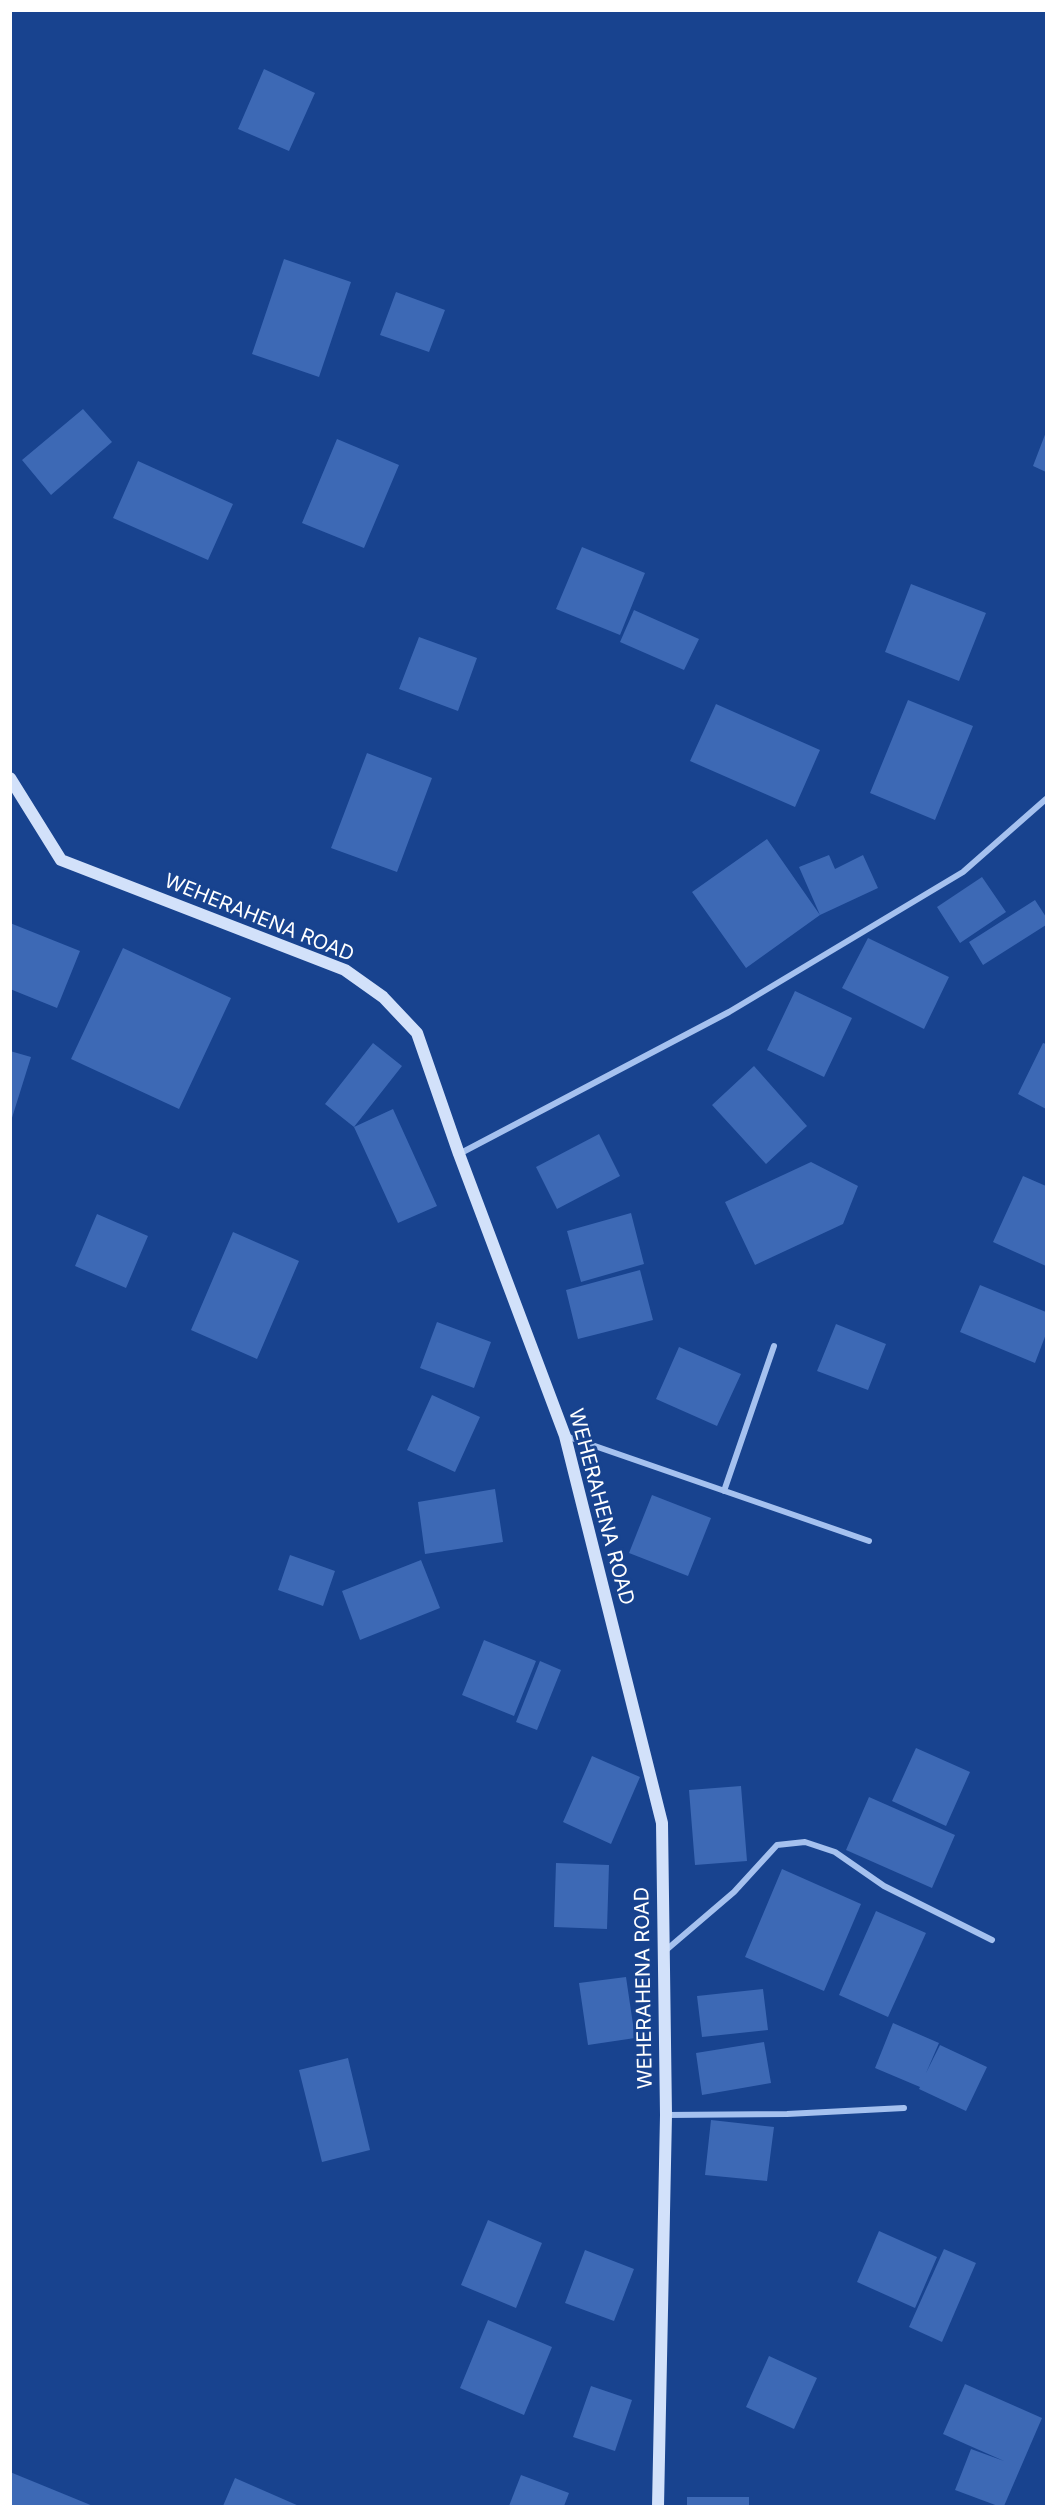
<!DOCTYPE html>
<html>
<head>
<meta charset="utf-8">
<style>
	body { margin:0 }
	#map { position:relative; width:1057px; height:2517px; overflow:hidden; background:#18438f; font-family:Inter,sans-serif }
	canvas { display:block }
	.frame { position:absolute; inset:0; border:12px solid #fff; pointer-events:none }
</style>
</head>
<body>
<div id="map">
<canvas width="1057" height="2517"></canvas>
<div class="frame"></div>
</div>
<script>
const g = document.querySelector('canvas').getContext('2d');
g.lineJoin = 'round';
function paint(path, color) { g.fillStyle = color; g.fill(path, 'evenodd'); }
const shape = rows => new Path2D(rows.map(r => 'M' + r).join(''));
function stroke(path, color, width, dash) { g.strokeStyle = color; g.lineWidth = width; g.lineCap = dash ? 'butt' : 'round'; g.setLineDash(dash || []); g.stroke(path); }
function write(font, color, halo, rows, align = 'center') {
  g.font = font + ' Inter,sans-serif'; g.lineWidth = 6; g.setLineDash([]); g.textBaseline = 'middle'; g.strokeStyle = halo; g.fillStyle = color; for (const [text, x, y, turn = 0] of rows) {
    g.save(); g.translate(x, y); g.rotate((+turn || 0) * Math.PI / 180); g.textAlign = isNaN(turn) ? turn : align; if (halo) g.strokeText(text, 0, 0); g.fillText(text, 0, 0); g.restore();
  }
}
const building = shape([
	[264,69,315,93,289,151,238,129],
	[284,259,351,282,319,377,252,354],
	[396,292,445,310,429,352,380,335],
	[83,409,112,442,51,495,22,460],
	[1046,432,1046,472,1033,466],
	[337,439,399,465,364,548,302,523],
	[138,461,233,504,208,560,113,518],
	[582,547,645,573,620,635,556,609],
	[911,584,986,613,959,681,885,652],
	[634,610,699,639,684,670,620,642],
	[419,637,477,658,458,711,399,689],
	[908,700,973,726,935,820,870,793],
	[716,704,820,750,795,807,690,761],
	[367,753,432,778,397,872,331,848],
	[767,839,820,915,746,968,692,892],
	[829,855,835,869,863,855,878,888,820,915,799,867],
	[982,877,1006,912,960,943,937,907],
	[1035,900,1046,917,1046,925,983,965,969,942],
	[10,923,80,951,57,1008,10,989],
	[868,938,949,977,924,1029,842,988],
	[123,948,231,998,179,1109,71,1059],
	[795,991,852,1018,824,1077,767,1050],
	[373,1043,402,1066,354,1127,325,1104],
	[1043,1043,1046,1044,1046,1109,1018,1094],
	[10,1051,31,1057,11,1121,10,1121],
	[754,1066,807,1126,766,1164,712,1105],
	[393,1109,437,1206,398,1223,354,1127],
	[599,1134,620,1176,557,1209,536,1167],
	[811,1162,858,1186,843,1224,755,1265,725,1202],
	[1023,1176,1046,1186,1046,1266,993,1242],
	[631,1213,644,1264,581,1282,567,1231],
	[97,1214,148,1236,126,1288,75,1266],
	[233,1232,299,1261,257,1359,191,1330],
	[640,1270,653,1320,578,1339,566,1290],
	[980,1285,1046,1312,1046,1334,1035,1363,960,1332],
	[437,1322,491,1342,474,1388,420,1368],
	[836,1324,886,1344,868,1390,817,1371],
	[679,1347,741,1374,717,1426,656,1399],
	[432,1395,480,1417,455,1472,407,1450],
	[495,1489,503,1542,425,1554,418,1502],
	[652,1495,711,1518,688,1576,629,1553],
	[290,1555,335,1571,323,1606,278,1590],
	[421,1560,440,1608,360,1640,342,1591],
	[484,1640,536,1661,514,1716,462,1695],
	[540,1661,561,1670,537,1730,516,1722],
	[916,1748,970,1772,946,1826,892,1801],
	[592,1756,640,1777,611,1844,563,1822],
	[741,1786,747,1861,695,1865,689,1790],
	[869,1797,955,1835,932,1888,846,1850],
	[556,1863,609,1865,607,1929,554,1927],
	[782,1869,861,1904,824,1991,745,1957],
	[876,1911,926,1933,888,2017,839,1995],
	[626,1977,635,2038,588,2045,579,1983],
	[763,1989,768,2030,702,2037,697,1996],
	[893,2023,939,2043,926,2073,940,2045,987,2067,966,2111,919,2089,920,2087,875,2068],
	[764,2042,771,2083,702,2095,696,2053],
	[348,2058,370,2150,322,2162,299,2070],
	[711,2120,774,2127,767,2181,705,2175],
	[488,2220,542,2243,516,2308,461,2285],
	[879,2231,937,2257,915,2308,857,2282],
	[944,2249,976,2263,942,2342,909,2327],
	[585,2250,634,2269,614,2321,565,2303],
	[488,2320,552,2347,524,2415,460,2388],
	[769,2356,817,2378,794,2429,746,2407],
	[965,2384,1042,2418,1004,2506,998,2506,955,2490,971,2449,1004,2461,943,2434],
	[591,2386,632,2400,615,2451,573,2437],
	[10,2472,93,2506,10,2506],
	[521,2475,569,2493,564,2506,509,2506],
	[235,2478,299,2506,223,2506],
	[687,2497,749,2497,749,2506,687,2506]
]);
const street = shape([
	[459,1154,729,1012,963,872,1046,799],
	[566,1436,869,1541],
	[724,1491,774,1346],
	[665,1951,734,1892,777,1845,805,1842,835,1852,884,1886,992,1940],
	[666,2115,787,2114,904,2108]
]);
const secondary = shape([
	[10,778,61,860,345,970,383,997,417,1033,459,1154,565,1436,662,1823,666,2115,658,2506]
]);
const streetNames = [
	["WEHERAHENA ROAD",259,918,22],
	["WEHERAHENA ROAD",601,1507,75],
	["WEHERAHENA ROAD",644,1988,-91]
];
paint(building, '#3d69b5');
stroke(street, '#a5c1ef', 6);
stroke(secondary, '#d2e1fa', 12);
write('20px', '#fff', '#18438f', streetNames);
</script>
</body>
</html>
